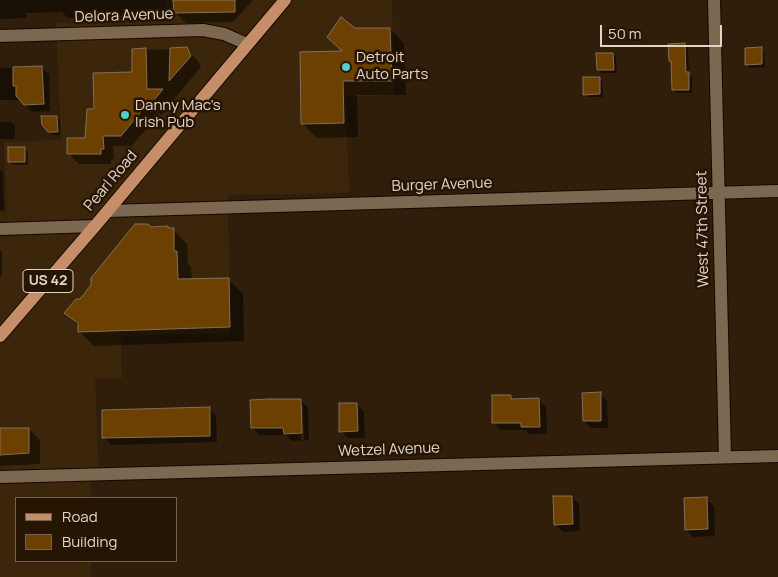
<!DOCTYPE html>
<html>
<head>
<meta charset="utf-8">
<style>
	body { margin:0 }
	#map { position:relative; width:778px; height:577px; overflow:hidden; background:#301e0a; font-family:Manrope,sans-serif }
	canvas { display:block }
	.legend { position:absolute; left:15px; top:497px; width:162px; height:65px; box-sizing:border-box; background:#261502; border:1px solid #716152; margin:0; padding:6px 9px; list-style:none; font-size:15px; color:#e1d4c9 }
	.legend li { display:flex; align-items:center; gap:10px; height:25px }
	.legend b { width:25px; border:1px solid #716152 }
	.scale { position:absolute; left:600px; top:25px; width:122px; height:22px; box-sizing:border-box; border:2px solid #e1d4c9; border-top:0; padding-left:6px; font-size:15px; line-height:18px; white-space:nowrap; color:#e1d4c9; -webkit-text-stroke:4px #261502; paint-order:stroke }
</style>
</head>
<body>
<div id="map">
<canvas width="778" height="577"></canvas>
<ul class="legend">
<li><b style="height:6px;background:#c58e68"></b>Road</li>
<li><b style="height:14px;background:#6c4000"></b>Building</li>
</ul>
<div class="scale">50 m</div>
</div>
<script>
const g = document.querySelector('canvas').getContext('2d');
g.lineJoin = 'round';
function paint(path, color) { g.fillStyle = color; g.fill(path, 'evenodd'); }
const shape = rows => new Path2D(rows.map(r => 'M' + r).join(''));
function stroke(path, color, width, dash) { g.strokeStyle = color; g.lineWidth = width; g.lineCap = dash ? 'butt' : 'round'; g.setLineDash(dash || []); g.stroke(path); }
function write(font, color, halo, rows, align = 'center') {
  g.font = font + ' Manrope,sans-serif'; g.lineWidth = 5; g.setLineDash([]); g.textBaseline = 'middle'; g.strokeStyle = halo; g.fillStyle = color; for (const [text, x, y, turn = 0] of rows) {
    g.save(); g.translate(x, y); g.rotate((+turn || 0) * Math.PI / 180); g.textAlign = isNaN(turn) ? turn : align; if (halo) g.strokeText(text, 0, 0); g.fillText(text, 0, 0); g.restore();
  }
}
const built = shape([
	[165,0,392,0,394,95,346,97,349,193,228,195,230,333,121,336,122,378,95,379,99,481,91,482,91,498,16,498,16,561,91,561,91,577,0,577,0,212,7,212,4,142,61,140,56,23,165,21]
]);
const shadow = shape([
	[0,0,253,0,233,22,186,23,177,14,154,14,154,18,140,18,137,15,133,15,68,18,62,12,26,13,27,18,0,19],
	[390,29,404,43,406,95,357,95,358,137,317,138,303,124,344,52],
	[685,44,688,48,689,75,692,77,692,93,677,93,673,90,673,63,670,61],
	[761,48,764,52,765,67,750,68,746,64],
	[186,49,197,60,201,67,161,115,159,113,132,146,113,146,114,159,111,159,111,164,79,164,69,154,86,139,95,110,133,73,133,50],
	[613,54,616,57,617,73,601,73,598,70],
	[41,67,49,74,50,111,32,112,21,100,0,100,0,68],
	[599,78,602,81,603,97,588,97,584,94],
	[56,117,60,120,60,135,53,135,43,124],
	[0,122,11,122,15,126,15,139,0,139],
	[24,148,28,152,28,165,13,165,10,162],
	[0,170,3,172,4,210,0,210],
	[150,228,173,229,187,244,188,264,191,267,192,280,228,279,243,294,244,341,94,346,79,331,79,326,66,313],
	[0,250,2,252,2,276,0,276],
	[600,394,607,401,608,428,591,428,584,421],
	[510,396,514,400,539,400,546,407,547,434,530,434,525,430,501,430,494,423],
	[301,401,308,408,309,440,292,441,286,435,260,435,252,428],
	[300,406,303,406,304,440,301,440],
	[357,404,364,411,365,438,348,438,341,431],
	[209,408,216,416,217,442,111,445,104,437],
	[0,429,29,429,40,440,40,464,0,466],
	[572,497,579,504,580,531,563,532,555,524],
	[706,499,714,506,715,536,693,537,686,530]
]);
const building = shape([
	[173,0,235,0,235,12,174,13,173,0],
	[341,17,355,28,390,28,392,81,343,81,344,123,301,124,300,52,342,51,327,37,341,17],
	[685,43,686,72,689,72,689,90,672,90,671,61,669,61,668,44,685,43],
	[187,47,191,56,169,81,170,48,187,47],
	[762,47,762,64,745,65,745,48,762,47],
	[146,48,147,89,163,89,150,105,148,103,121,136,103,136,104,149,101,149,101,154,67,154,67,138,85,138,87,109,94,109,93,73,132,72,132,49,146,48],
	[596,53,613,53,614,70,597,70,596,53],
	[42,66,44,104,24,105,16,96,16,86,13,86,13,67,42,66],
	[583,77,600,77,600,94,583,95,583,77],
	[41,116,57,116,58,132,48,132,42,125,41,116],
	[8,147,25,147,25,162,8,162,8,147],
	[135,224,148,224,151,227,168,226,168,228,174,228,174,251,177,251,178,279,229,278,230,327,78,332,78,323,64,313,76,299,80,299,91,285,91,278,135,224],
	[601,392,601,421,583,421,582,393,601,392],
	[492,395,511,395,511,399,539,398,540,427,521,427,521,423,492,423,492,395],
	[269,399,301,399,302,433,284,434,283,428,251,428,250,400,269,399],
	[339,403,357,403,358,431,339,432,339,403],
	[210,407,210,436,102,438,102,410,210,407],
	[0,428,29,428,29,453,0,455,0,428],
	[553,496,572,496,573,524,554,525,553,496],
	[707,497,708,529,685,530,684,498,707,497]
]);
const minor = shape([
	[714,0,725,457],
	[0,36,203,30,224,34,247,44],
	[108,211,778,191],
	[0,229,95,226],
	[0,477,778,456]
]);
const major = shape([
	[0,336,95,226,285,0]
]);
const markers = [
	[346,67,5,"#54cdc7"],
	[125,115,5,"#54cdc7"]
];
const shields = [
	[48,281,50]
];
const shieldNames = [
	["US 42",48,281]
];
const streetNames = [
	["Delora Avenue",124,16,-2],
	["Pearl Road",111,181,-50],
	["Burger Avenue",442,185,-2],
	["West 47th Street",703,229,-91],
	["Wetzel Avenue",389,450,-2]
];
const poiNames = [
	["Detroit",356,58],
	["Auto Parts",356,75],
	["Danny Mac's",135,106],
	["Irish Pub",135,123]
];
paint(built, '#3c260b');
paint(shadow, '#0007');
paint(building, '#6c4000');
stroke(building, '#846e59', 1);
stroke(minor, '#170700', 14);
stroke(major, '#170700', 14);
stroke(minor, '#7c6751', 12);
stroke(major, '#c58e68', 12);
for (const [x, y, r, color] of markers) { const dot = new Path2D(); dot.arc(x, y, r, 0, 2 * Math.PI); g.fillStyle = color; g.fill(dot); stroke(dot, '#261502', 2); }
for (const [x, y, w] of shields) { const box = new Path2D(); box.roundRect(x - w / 2, y - 11.5, w, 23, 4); g.fillStyle = '#261502'; g.fill(box); stroke(box, '#e1d4c9', 1); }
write('bold 14px', '#e1d4c9', null, shieldNames);
write('15px', '#e1d4c9', '#261502', streetNames);
write('15px', '#e1d4c9', '#261502', poiNames, 'left');
</script>
</body>
</html>
